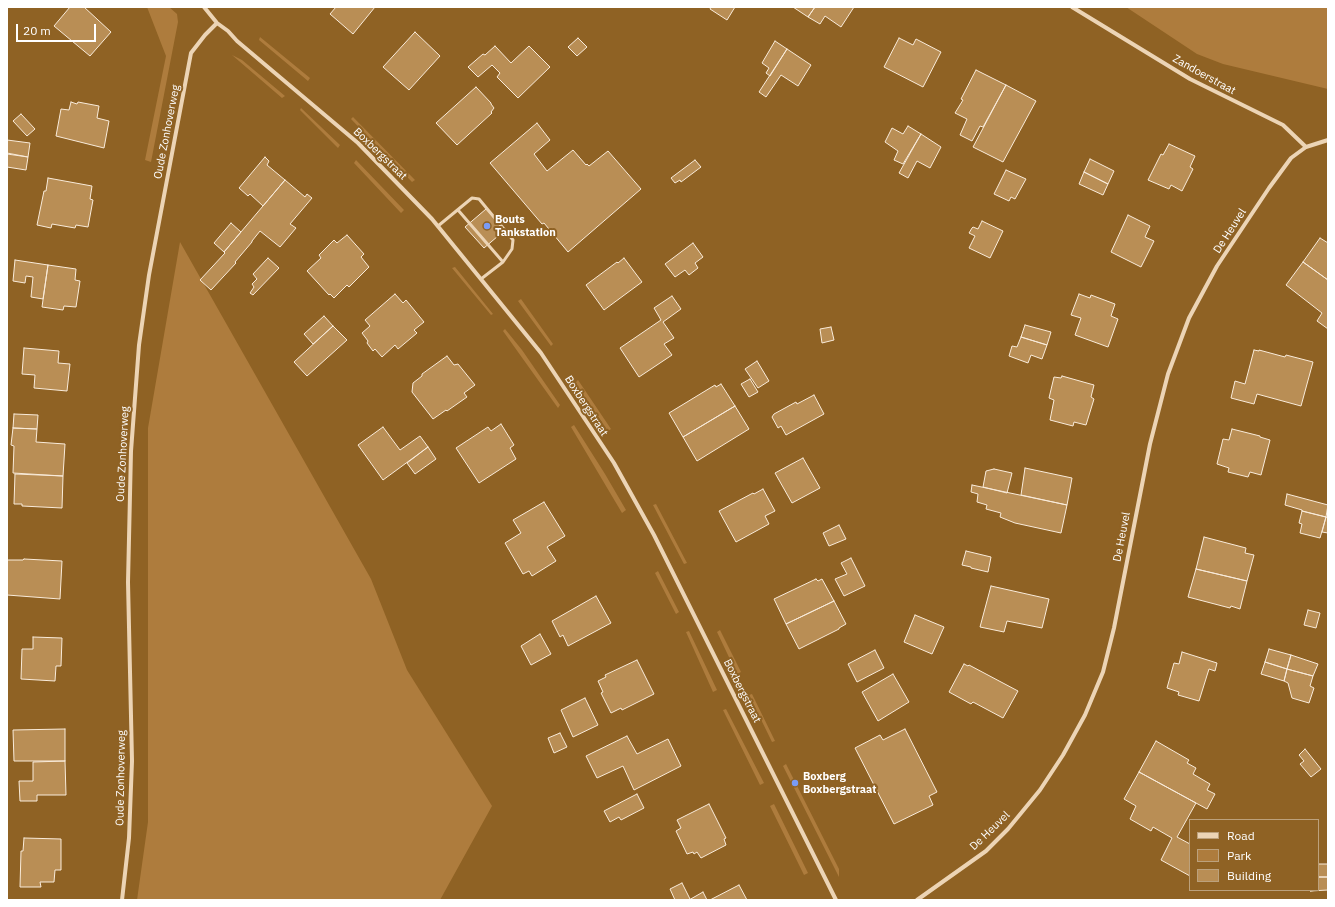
<!DOCTYPE html>
<html>
<head>
<meta charset="utf-8">
<style>
	body { margin:0 }
	#map { position:relative; width:1335px; height:907px; overflow:hidden; background:#8f6224; font-family:"IBM Plex Sans",sans-serif }
	canvas { display:block }
	.frame { position:absolute; inset:0; border:8px solid #fff; pointer-events:none }
	.legend { position:absolute; left:1189px; top:819px; width:130px; height:72px; box-sizing:border-box; background:#8f6224; border:1px solid #bca17c; margin:0; padding:5px 7px; list-style:none; font-size:12px; color:#fff }
	.legend li { display:flex; align-items:center; gap:8px; height:20px }
	.legend b { width:20px; border:1px solid #bca17c }
	.scale { position:absolute; left:16px; top:24px; width:80px; height:18px; box-sizing:border-box; border:2px solid #fff; border-top:0; padding-left:5px; font-size:12px; line-height:14px; white-space:nowrap; color:#fff; -webkit-text-stroke:3px #8f6224; paint-order:stroke }
</style>
</head>
<body>
<div id="map">
<canvas width="1335" height="907"></canvas>
<div class="frame"></div>
<ul class="legend">
<li><b style="height:5px;background:#ecd4b5"></b>Road</li>
<li><b style="height:11px;background:#ae7c3d"></b>Park</li>
<li><b style="height:11px;background:#b98e55"></b>Building</li>
</ul>
<div class="scale">20 m</div>
</div>
<script>
const g = document.querySelector('canvas').getContext('2d');
g.lineJoin = 'round';
function paint(path, color) { g.fillStyle = color; g.fill(path, 'evenodd'); }
const shape = rows => new Path2D(rows.map(r => 'M' + r).join(''));
function stroke(path, color, width, dash) { g.strokeStyle = color; g.lineWidth = width; g.lineCap = dash ? 'butt' : 'round'; g.setLineDash(dash || []); g.stroke(path); }
function write(font, color, halo, rows, align = 'center') {
  g.font = font + ' "IBM Plex Sans",sans-serif'; g.lineWidth = 4; g.setLineDash([]); g.textBaseline = 'middle'; g.strokeStyle = halo; g.fillStyle = color; for (const [text, x, y, turn = 0] of rows) {
    g.save(); g.translate(x, y); g.rotate((+turn || 0) * Math.PI / 180); g.textAlign = isNaN(turn) ? turn : align; if (halo) g.strokeText(text, 0, 0); g.fillText(text, 0, 0); g.restore();
  }
}
const green = shape([
	[147,7,169,7,177,14,178,22,151,162,145,160,166,56],
	[1126,7,1328,7,1328,89,1223,64,1197,54],
	[260,37,310,78,308,81,259,40],
	[232,55,242,60,285,96,282,98],
	[301,108,340,145,338,148,300,110],
	[353,117,415,180,412,182,351,119],
	[356,160,404,210,401,213,354,163],
	[180,242,371,579,407,670,492,806,440,900,137,900,148,822,148,428],
	[455,267,493,314,491,315,452,268],
	[521,299,553,344,551,346,518,301],
	[505,329,522,350,560,405,558,408,503,331],
	[578,380,611,429,608,431,575,383],
	[574,425,605,474,626,510,622,513,571,427],
	[656,504,687,563,684,564,653,505],
	[658,571,679,612,676,614,655,573],
	[720,630,741,672,737,674,717,632],
	[689,631,717,690,713,692,686,632],
	[752,694,775,741,772,742,749,695],
	[726,709,764,783,760,785,723,710],
	[786,764,839,869,839,877,783,766],
	[774,804,808,873,804,875,770,806]
]);
const building = shape([
	[70,7,84,7,111,32,90,56,54,26,70,7],
	[336,7,375,7,353,34,330,14,336,7],
	[711,7,735,7,727,20,710,9,711,7],
	[793,7,815,7,808,17,793,7],
	[815,7,854,7,841,27,825,16,820,24,808,17,815,7],
	[415,32,440,56,409,90,383,67,415,32],
	[578,38,587,47,577,56,568,47,578,38],
	[899,38,913,45,916,39,941,52,923,87,884,67,899,38],
	[775,41,787,49,770,76,766,73,769,68,762,63,775,41],
	[495,46,511,63,529,46,550,67,518,98,497,77,500,73,492,65,478,77,468,67,483,54,485,55,495,46],
	[787,49,811,65,798,86,781,75,766,97,759,92,787,49],
	[976,70,1006,85,983,127,980,126,972,141,960,135,967,119,955,113,963,100,961,99,976,70],
	[1006,85,1036,101,1003,162,973,147,1006,85],
	[476,87,491,103,491,104,494,108,491,112,492,113,457,145,436,123,476,87],
	[71,102,77,104,78,102,99,106,97,118,109,121,104,148,56,136,61,109,69,110,71,102],
	[21,114,35,129,27,136,13,121,21,114],
	[537,123,550,140,534,154,547,171,573,150,586,165,587,164,589,166,608,151,641,189,568,252,544,223,542,224,490,163,537,123],
	[908,126,921,134,903,164,894,160,898,151,885,142,892,128,903,134,908,126],
	[921,134,941,147,930,168,917,161,908,178,899,173,921,134],
	[7,140,30,143,28,157,7,153,7,140],
	[1169,144,1195,156,1190,167,1193,169,1182,191,1171,185,1169,189,1148,180,1161,154,1163,155,1169,144],
	[7,154,28,157,26,170,7,167,7,154],
	[265,157,269,161,267,165,285,180,263,206,250,194,248,196,239,188,265,157],
	[1090,159,1114,171,1108,184,1084,172,1090,159],
	[695,160,701,167,681,182,680,180,675,183,671,178,695,160],
	[1006,170,1026,179,1015,199,1011,197,1009,201,994,194,1006,170],
	[1084,172,1108,184,1103,195,1079,184,1084,172],
	[48,178,92,186,90,199,93,200,88,227,76,225,75,228,52,224,51,228,37,225,44,191,46,191,48,178],
	[285,180,305,197,307,194,312,198,290,224,296,228,280,247,260,231,252,241,252,242,235,262,236,263,211,290,200,280,225,253,224,252,285,180],
	[486,209,505,230,484,248,465,227,486,209],
	[1128,215,1150,226,1145,237,1154,241,1141,267,1111,252,1128,215],
	[982,221,1003,231,990,258,969,248,975,236,969,233,972,228,973,227,978,229,982,221],
	[231,223,241,232,224,252,214,243,231,223],
	[347,235,364,254,361,257,369,267,349,287,347,285,334,298,330,294,329,295,307,271,321,258,319,255,334,240,337,243,347,235],
	[1320,238,1328,243,1328,280,1303,262,1320,238],
	[693,243,703,257,695,263,698,268,689,275,685,270,675,277,665,264,693,243],
	[268,258,279,268,253,295,250,293,254,287,252,284,257,279,253,274,268,258],
	[624,258,642,282,604,310,586,285,617,262,618,263,624,258],
	[15,260,48,265,43,299,31,297,33,277,26,276,25,283,13,281,15,260],
	[1303,262,1328,280,1328,329,1317,321,1322,313,1286,285,1303,262],
	[48,265,76,269,75,280,80,281,76,307,64,306,63,310,42,307,48,265],
	[395,294,403,303,406,300,424,322,414,330,417,333,398,349,395,345,382,357,375,349,373,351,367,343,368,341,362,333,370,326,365,320,395,294],
	[1079,294,1090,298,1091,295,1115,304,1111,316,1118,319,1108,347,1075,335,1081,318,1071,315,1079,294],
	[672,296,681,309,663,322,674,338,664,344,672,355,639,377,620,348,661,320,654,308,672,296],
	[324,316,333,326,313,344,304,334,324,316],
	[1025,325,1051,332,1047,345,1021,337,1025,325],
	[333,326,347,340,307,376,294,362,333,326],
	[831,327,834,340,822,343,820,329,831,327],
	[1021,337,1047,345,1042,359,1031,355,1028,363,1009,356,1012,346,1017,347,1021,337],
	[24,348,59,351,58,363,70,364,67,391,34,388,35,375,22,374,24,348],
	[1254,350,1259,351,1259,350,1285,357,1286,355,1313,362,1301,406,1257,394,1254,404,1231,398,1235,381,1245,384,1254,350],
	[447,356,454,365,458,364,475,385,464,393,467,397,447,411,446,410,433,419,412,392,413,383,422,376,422,374,447,356],
	[757,361,769,381,758,388,745,369,757,361],
	[1062,376,1094,385,1091,397,1094,399,1086,425,1074,422,1073,426,1050,420,1054,400,1049,398,1054,377,1061,378,1062,376],
	[750,379,758,392,749,397,741,384,750,379],
	[721,384,735,406,683,437,669,413,715,385,716,387,721,384],
	[814,395,824,414,786,435,781,426,778,428,772,417,774,414,796,402,797,404,814,395],
	[735,406,749,429,697,461,683,437,735,406],
	[14,414,38,415,37,429,13,428,14,414],
	[501,424,514,445,510,448,516,459,479,483,456,448,488,427,491,431,501,424],
	[383,427,400,450,420,436,428,447,383,480,358,445,383,427],
	[13,428,37,429,36,442,65,444,63,476,13,473,14,446,11,445,13,428],
	[1232,429,1260,436,1260,437,1270,440,1261,475,1250,472,1248,477,1228,472,1229,468,1217,464,1223,439,1229,440,1232,429],
	[428,447,436,459,415,474,407,463,428,447],
	[803,458,820,488,792,503,775,473,803,458],
	[1025,468,1072,478,1067,505,1021,495,1025,468],
	[994,469,1012,473,1007,493,983,487,986,471,994,469],
	[15,474,63,476,62,508,22,506,22,504,14,504,15,474],
	[972,485,1067,505,1061,533,1015,523,1000,517,1001,513,986,509,987,505,977,502,978,494,971,492,972,485],
	[763,489,775,511,765,516,769,524,736,542,719,511,753,493,754,494,763,489],
	[1287,494,1328,505,1326,517,1302,511,1302,510,1285,505,1287,494],
	[544,502,565,536,547,547,556,561,532,576,529,571,523,574,505,543,521,533,513,520,544,502],
	[1302,511,1326,517,1320,538,1300,533,1302,524,1299,523,1302,511],
	[1326,517,1328,518,1328,533,1322,532,1326,517],
	[839,525,846,539,829,546,823,533,839,525],
	[1204,537,1246,548,1245,553,1254,555,1247,581,1196,569,1204,537],
	[966,551,991,557,988,572,971,568,971,567,962,565,966,551],
	[851,558,865,586,844,596,835,579,847,574,841,563,851,558],
	[24,559,62,561,60,599,7,595,7,560,23,560,24,559],
	[1196,569,1247,581,1240,609,1231,606,1230,608,1188,597,1196,569],
	[816,579,818,581,822,579,834,601,786,624,774,599,816,579],
	[991,586,1049,599,1042,628,1007,621,1004,632,980,627,991,586],
	[596,596,611,623,568,646,563,635,560,637,552,621,596,596],
	[834,601,846,624,839,628,839,629,799,649,786,624,834,601],
	[1308,610,1320,613,1316,628,1304,625,1308,610],
	[915,615,944,627,932,654,904,642,915,615],
	[540,634,551,654,531,665,521,646,540,634],
	[33,637,62,638,61,666,56,666,55,681,21,679,22,649,33,649,33,637],
	[1269,649,1291,655,1287,669,1265,662,1269,649],
	[875,650,884,668,857,682,848,664,875,650],
	[1182,652,1217,663,1215,671,1209,669,1199,701,1178,695,1179,692,1167,688,1174,663,1179,664,1182,652],
	[1291,655,1318,664,1313,676,1287,669,1291,655],
	[637,660,654,694,622,710,621,708,611,713,601,693,603,692,598,681,606,677,605,675,637,660],
	[1265,662,1287,669,1284,681,1261,674,1265,662],
	[964,664,968,666,969,665,1018,691,1003,718,973,702,971,704,949,692,964,664],
	[1287,669,1313,676,1310,686,1314,688,1309,703,1292,698,1288,683,1284,681,1287,669],
	[893,674,909,702,878,721,862,692,893,674],
	[585,698,598,725,573,737,561,710,585,698],
	[65,729,65,761,14,761,13,730,65,729],
	[905,729,937,792,929,796,933,805,894,824,855,748,880,735,883,740,905,729],
	[560,733,567,747,554,753,548,738,560,733],
	[627,736,637,754,668,739,681,766,634,790,623,766,597,778,586,756,627,736],
	[1156,741,1189,760,1187,763,1196,768,1193,774,1210,784,1207,790,1215,794,1207,809,1139,772,1156,741],
	[1305,749,1321,769,1311,777,1300,764,1304,761,1299,755,1305,749],
	[65,761,66,795,37,795,37,801,20,801,19,781,33,781,33,762,65,761],
	[1139,772,1196,803,1177,837,1190,844,1190,876,1161,860,1172,838,1153,827,1151,831,1130,819,1136,806,1124,799,1139,772],
	[637,794,644,808,621,820,619,817,610,822,604,811,637,794],
	[709,804,726,838,724,839,726,845,701,858,697,852,694,854,693,852,687,854,676,831,681,828,677,820,709,804],
	[24,838,61,839,61,870,55,870,54,882,40,882,41,887,20,887,21,851,23,851,24,838],
	[1318,864,1328,864,1328,877,1318,877,1318,864],
	[1318,877,1328,877,1328,890,1310,891,1318,890,1318,877],
	[682,883,690,899,688,900,675,900,670,889,682,883],
	[739,885,747,900,710,900,739,885],
	[703,892,707,900,689,900,703,892]
]);
const lane = shape([
	[458,210,503,262],
	[438,226,472,198,479,199,513,240,512,249,503,262,481,279]
]);
const street = shape([
	[204,7,217,23,228,31,237,41,358,143,432,219,541,353,614,463,654,535,836,900],
	[1072,7,1190,79,1283,125,1306,147],
	[122,900,129,838,132,761,128,582,131,451,139,345,149,275,191,53,205,35,217,23],
	[917,900,986,851,1008,829,1040,790,1063,755,1085,715,1103,672,1114,628,1150,444,1168,374,1189,318,1217,266,1269,188,1291,158,1306,147,1328,140]
]);
const markers = [
	[487,226,4,"#799bf6"],
	[795,783,4,"#799bf6"]
];
const streetNames = [
	["Zandoerstraat",1204,75,29],
	["Oude Zonhoverweg",167,132,-79],
	["Boxbergstraat",380,154,44],
	["De Heuvel",1230,231,-57],
	["Boxbergstraat",586,406,57],
	["Oude Zonhoverweg",123,454,-87],
	["De Heuvel",1122,537,-79],
	["Boxbergstraat",742,691,63],
	["Oude Zonhoverweg",121,778,-89],
	["De Heuvel",990,831,-44]
];
const poiNames = [
	["Bouts",495,220],
	["Tankstation",495,233],
	["Boxberg",803,777],
	["Boxbergstraat",803,790]
];
paint(green, '#ae7c3d');
paint(building, '#b98e55');
stroke(building, '#f9ebda', 1);
stroke(lane, '#ecd4b5', 3);
stroke(street, '#ecd4b5', 4);
for (const [x, y, r, color] of markers) { const dot = new Path2D(); dot.arc(x, y, r, 0, 2 * Math.PI); g.fillStyle = color; g.fill(dot); stroke(dot, '#8f6224', 1.5); }
write('11px', '#fff', '#8f6224', streetNames);
write('bold 11px', '#fff', '#8f6224', poiNames, 'left');
</script>
</body>
</html>
